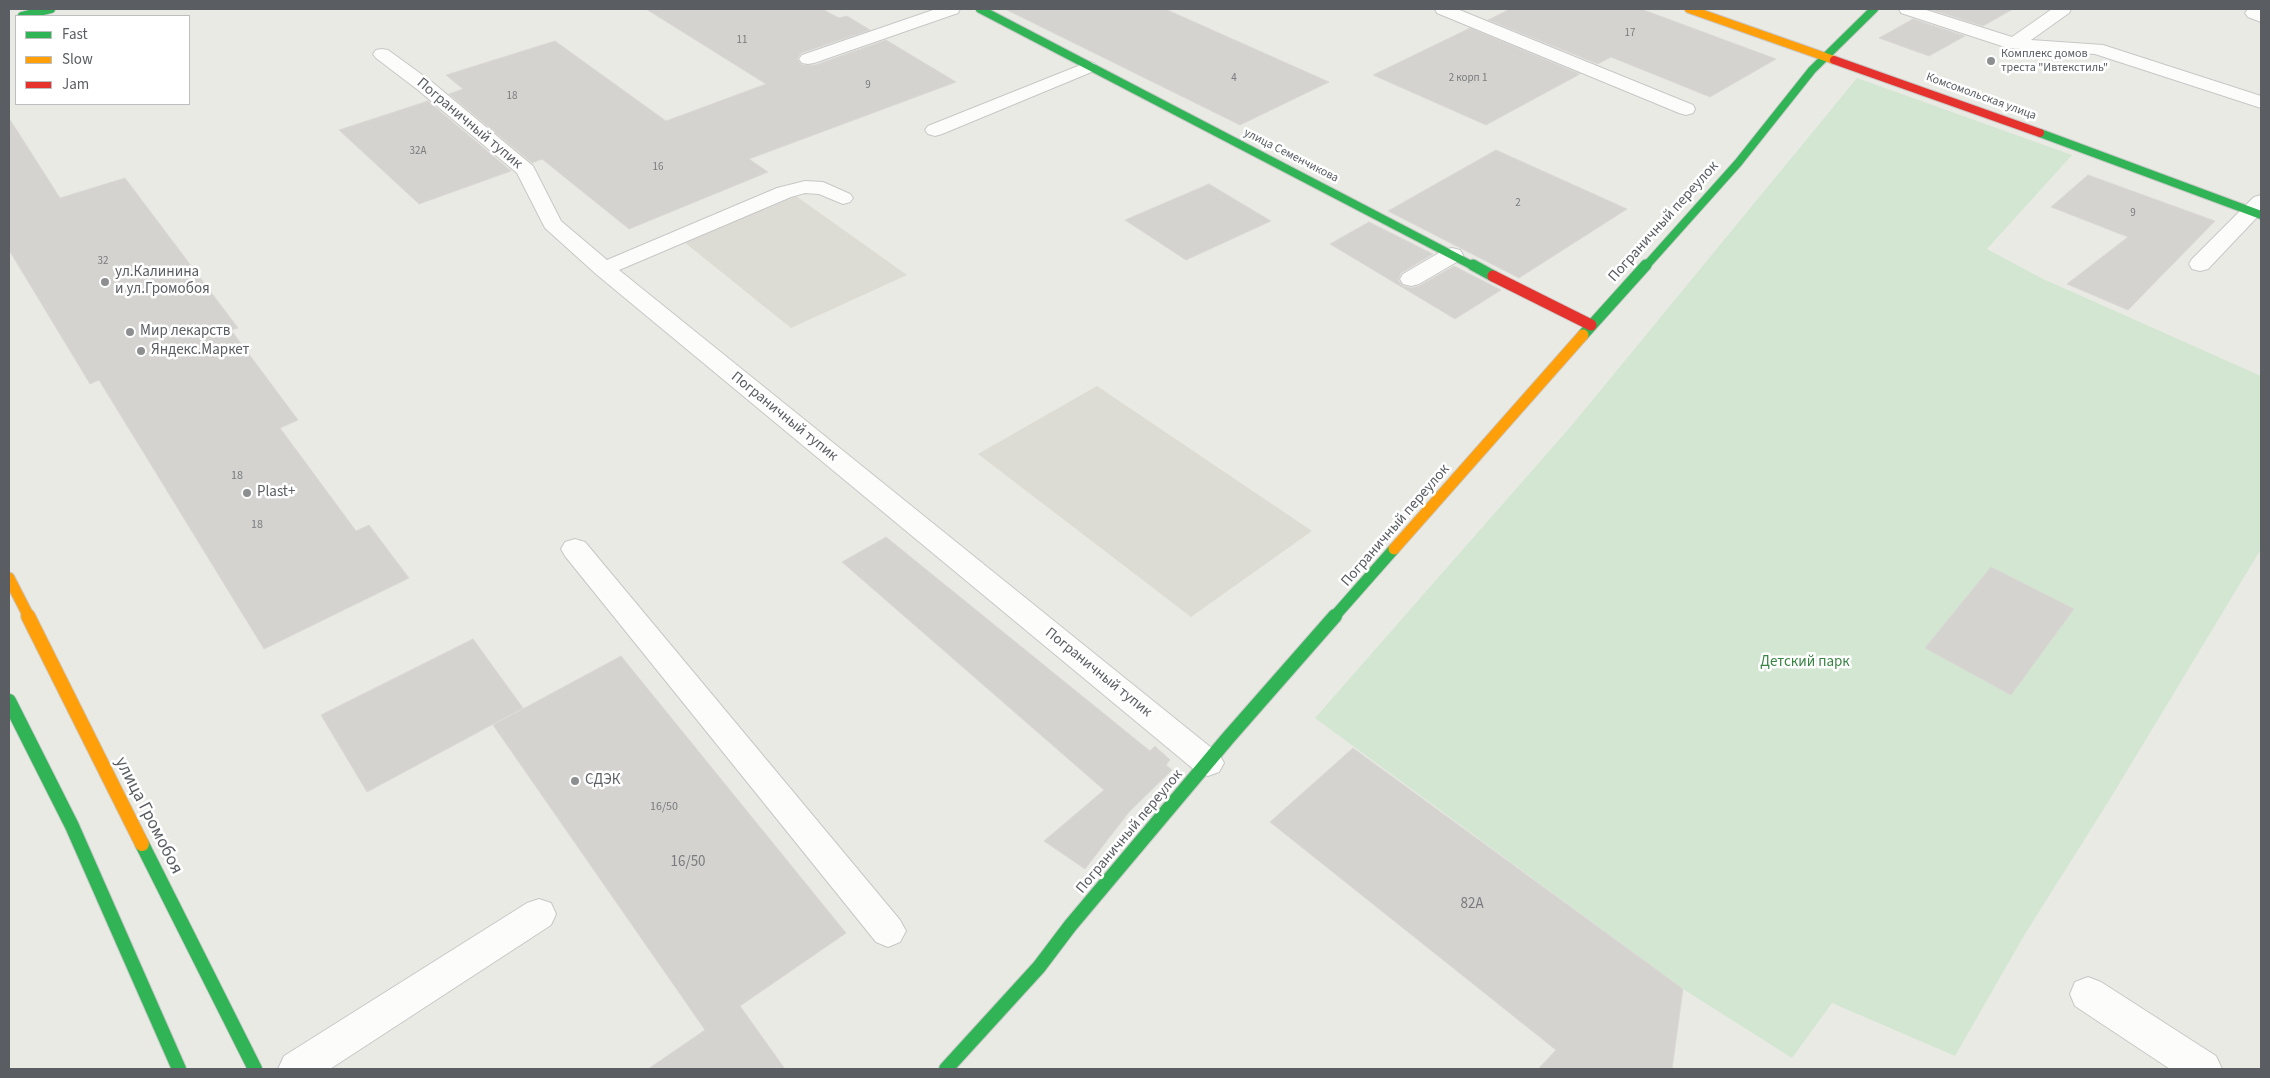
<!DOCTYPE html>
<html>
<head>
<meta charset="utf-8">
<style>
	body { margin:0 }
	#map { position:relative; width:2270px; height:1078px; overflow:hidden; background:#eaeae5; font-family:"Source Sans 3",sans-serif }
	canvas { display:block }
	.frame { position:absolute; inset:0; border:10px solid #5a5d62; pointer-events:none }
	.legend { position:absolute; left:15px; top:15px; width:175px; height:90px; box-sizing:border-box; background:#fff; border:1px solid #bdbec0; margin:0; padding:6px 9px; list-style:none; font-size:15px; color:#5a5d62 }
	.legend li { display:flex; align-items:center; gap:10px; height:25px }
	.legend b { width:25px; border:1px solid #bdbec0 }
</style>
</head>
<body>
<div id="map">
<canvas width="2270" height="1078"></canvas>
<div class="frame"></div>
<ul class="legend">
<li><b style="height:6px;background:#30b455"></b>Fast</li>
<li><b style="height:6px;background:#ff9f0a"></b>Slow</li>
<li><b style="height:6px;background:#e5322d"></b>Jam</li>
</ul>
</div>
<script>
const g = document.querySelector('canvas').getContext('2d');
g.lineJoin = 'round';
function paint(path, color) { g.fillStyle = color; g.fill(path, 'evenodd'); }
const shape = rows => new Path2D(rows.map(r => 'M' + r).join(''));
function stroke(path, color, width, dash) { g.strokeStyle = color; g.lineWidth = width; g.lineCap = dash ? 'butt' : 'round'; g.setLineDash(dash || []); g.stroke(path); }
function write(font, color, halo, rows, align = 'center') {
  g.font = font + ' "Source Sans 3",sans-serif'; g.lineWidth = 5; g.setLineDash([]); g.textBaseline = 'middle'; g.strokeStyle = halo; g.fillStyle = color; for (const [text, x, y, turn = 0] of rows) {
    g.save(); g.translate(x, y); g.rotate((+turn || 0) * Math.PI / 180); g.textAlign = isNaN(turn) ? turn : align; if (halo) g.strokeText(text, 0, 0); g.fillText(text, 0, 0); g.restore();
  }
}
const education = shape([
	[796,196,907,275,791,328,684,242],
	[1097,386,1312,531,1191,617,978,454]
]);
const green = shape([
	[1857,78,2072,155,1987,249,2041,278,2261,376,2261,549,2110,799,2025,934,1955,1056,1832,1003,1792,1058,1683,989,1315,718,1572,425]
]);
const building = shape([
	[646,9,822,9,839,18,847,16,870,30,801,53,797,59,802,65,815,65,886,40,956,82,749,159,768,172,629,229,542,159,532,163,449,94,463,89,446,75,555,41,666,121,766,84,646,9],
	[1005,9,1165,9,1329,82,1240,125,1005,9],
	[1510,9,1641,9,1776,59,1710,97,1611,57,1598,64,1488,20,1510,9],
	[1929,9,2013,9,1983,26,1929,9],
	[1913,19,1965,36,1929,56,1879,38,1913,19],
	[1470,28,1580,74,1486,125,1373,75,1470,28],
	[428,101,511,171,419,204,339,130,428,101],
	[9,118,60,198,125,178,238,328,231,330,298,420,280,428,356,531,369,525,409,578,264,649,99,380,90,384,9,250,9,118],
	[1496,150,1627,209,1519,278,1388,211,1496,150],
	[2088,175,2215,221,2128,310,2067,284,2128,237,2051,207,2088,175],
	[1209,184,1271,221,1186,260,1125,220,1209,184],
	[1369,222,1433,254,1401,273,1398,280,1403,286,1411,288,1419,286,1454,266,1501,290,1455,319,1330,244,1369,222],
	[886,537,1150,751,1155,746,1170,760,1166,765,1172,770,1129,812,1085,869,1044,841,1104,790,842,562,886,537],
	[1991,567,2074,609,2011,695,1925,648,1991,567],
	[473,639,523,708,367,792,321,715,473,639],
	[621,656,846,933,740,1006,785,1069,648,1069,705,1030,493,725,621,656],
	[1353,748,1683,989,1672,1069,1538,1069,1556,1050,1270,822,1353,748]
]);
const lane = shape([
	[936,9,960,9,958,13,814,63,808,64,802,63,799,59,802,55,936,9],
	[1435,9,1457,9,1693,105,1695,109,1693,113,1686,115,1679,113,1437,13,1435,9],
	[1899,9,1923,9,2012,37,2052,9,2071,9,2069,13,2031,40,2103,45,2261,96,2261,108,2095,54,2008,48,1901,13,1899,9],
	[2248,9,2261,10,2261,22,2248,17,2245,13,2248,9],
	[382,49,388,50,432,82,533,166,561,221,607,260,777,188,805,181,823,182,850,194,853,198,850,202,843,204,819,194,805,193,791,197,619,270,1219,754,1224,763,1219,772,1208,776,1197,772,596,274,545,228,517,173,418,90,376,58,373,54,376,50,382,49],
	[1088,62,1094,63,1097,67,1094,71,942,134,935,136,928,134,925,130,928,126,1088,62],
	[2261,195,2261,213,2208,269,2200,271,2192,269,2189,264,2192,259,2254,197,2261,195],
	[1452,248,1460,250,1463,255,1460,260,1419,284,1411,286,1403,284,1400,279,1403,274,1444,250,1452,248],
	[575,539,585,542,900,920,906,931,900,942,888,947,876,942,565,556,561,549,565,542,575,539],
	[539,899,551,903,556,914,551,925,330,1069,278,1069,284,1056,527,903,539,899],
	[2088,977,2101,982,2216,1056,2222,1069,2170,1069,2075,1006,2070,994,2075,982,2088,977]
]);
const fastFar2 = shape([
	[980,9,1475,267],
	[22,16,51,9],
	[2040,133,2261,215],
	[1645,267,1738,163,1812,70,1874,9]
]);
const fastFar1 = shape([
	[1473,265,1493,276],
	[1583,335,1646,265],
	[1334,617,1394,549]
]);
const fast = shape([
	[9,701,72,826,179,1069],
	[142,844,255,1069],
	[946,1069,1039,967,1070,926,1228,738,1335,616]
]);
const slowFar2 = shape([
	[1689,9,1834,60]
]);
const slowFar1 = shape([
	[1394,549,1583,335],
	[9,578,29,617]
]);
const slow = shape([
	[28,616,142,844]
]);
const jamFar1 = shape([
	[1834,60,2040,133]
]);
const jam = shape([
	[1493,276,1591,325]
]);
const markers = [
	[1991,61,5,"#8c8e90"],
	[105,282,5,"#8c8e90"],
	[130,332,5,"#8c8e90"],
	[141,351,5,"#8c8e90"],
	[247,493,5,"#8c8e90"],
	[575,781,5,"#8c8e90"]
];
const farNumbernames = [
	["17",1630,34],
	["11",742,41],
	["4",1234,79],
	["2 корп 1",1468,79],
	["9",868,86],
	["18",512,97],
	["32А",418,152],
	["16",658,168],
	["2",1518,204],
	["9",2133,214],
	["32",103,262]
];
const farPoinames = [
	["Комплекс домов",2001,54],
	["треста \"Ивтекстиль\"",2001,68]
];
const farStreetnames = [
	["Комсомольская улица",1981,97,20],
	["улица Семенчикова",1291,156,27]
];
const numberNames = [
	["18",237,476],
	["18",257,525],
	["16/50",664,807]
];
const streetNames = [
	["Пограничный тупик",469,124,40],
	["Пограничный переулок",1664,222,-48],
	["Пограничный тупик",784,417,39],
	["Пограничный переулок",1396,526,-49],
	["Пограничный тупик",1098,673,39],
	["Пограничный переулок",1130,832,-50]
];
const poiNames = [
	["ул.Калинина",115,273],
	["и ул.Громобоя",115,290],
	["Мир лекарств",140,332],
	["Яндекс.Маркет",151,351],
	["Plast+",257,493],
	["СДЭК",585,781]
];
const parkNames = [
	["Детский парк",1805,663]
];
const nearNumbernames = [
	["16/50",688,863],
	["82А",1472,905]
];
const nearStreetnames = [
	["улица Громобоя",148,816,63]
];
paint(education, '#dddcd4');
paint(green, '#d2e6d2');
paint(building, '#d4d3d0');
stroke(building, '#dad8d4', 1);
stroke(lane, '#c7c7c7', 2);
stroke(fastFar2, '#c8c8c8', 10);
stroke(fastFar1, '#c8c8c8', 13);
stroke(fast, '#c8c8c8', 16);
stroke(slowFar2, '#c8c8c8', 10);
stroke(slowFar1, '#c8c8c8', 13);
stroke(slow, '#c8c8c8', 16);
stroke(jamFar1, '#c8c8c8', 10);
stroke(jam, '#c8c8c8', 13);
paint(lane, '#fcfcfb');
stroke(fastFar2, '#30b455', 8);
stroke(fastFar1, '#30b455', 11);
stroke(fast, '#30b455', 14);
stroke(slowFar2, '#ff9f0a', 8);
stroke(slowFar1, '#ff9f0a', 11);
stroke(slow, '#ff9f0a', 14);
stroke(jamFar1, '#e5322d', 8);
stroke(jam, '#e5322d', 11);
for (const [x, y, r, color] of markers) { const dot = new Path2D(); dot.arc(x, y, r, 0, 2 * Math.PI); g.fillStyle = color; g.fill(dot); stroke(dot, '#fff', 2); }
write('11px', '#797b7e', null, farNumbernames);
write('12px', '#5a5d62', '#fff', farPoinames, 'left');
write('12px', '#5a5d62', '#fff', farStreetnames);
write('12px', '#797b7e', null, numberNames);
write('15px', '#5a5d62', '#fff', streetNames);
write('15px', '#5a5d62', '#fff', poiNames, 'left');
write('15px', '#388342', '#fff', parkNames);
write('15px', '#797b7e', null, nearNumbernames);
write('18px', '#5a5d62', '#fff', nearStreetnames);
</script>
</body>
</html>
